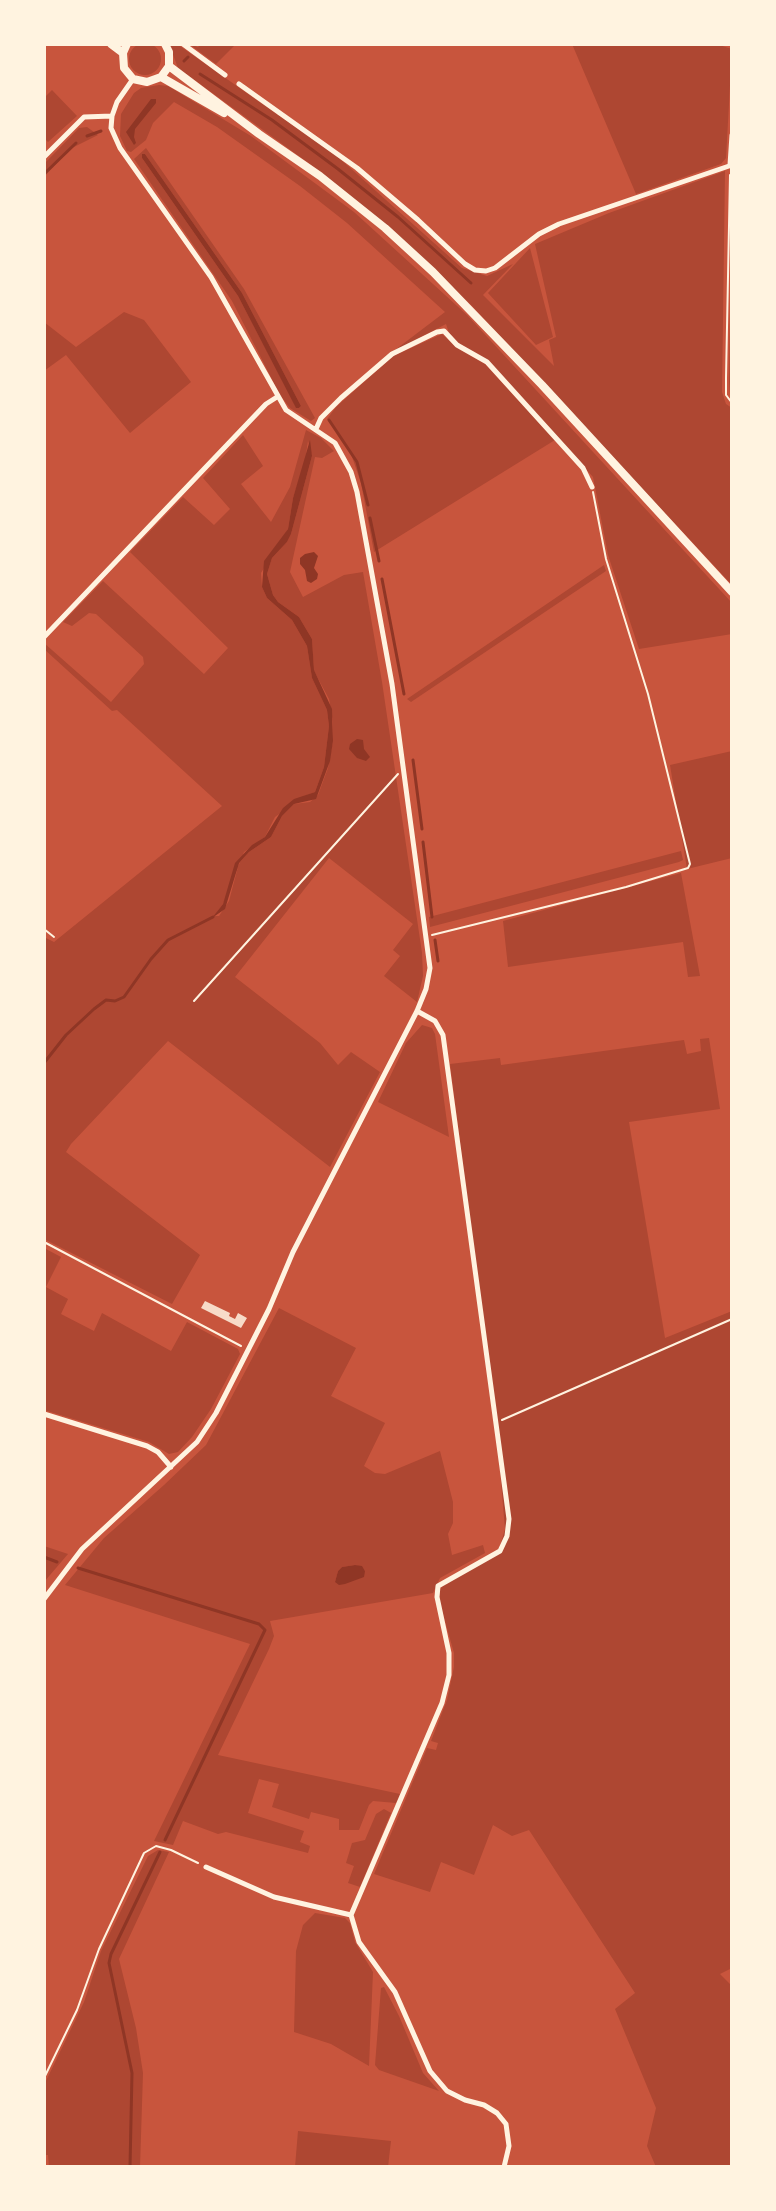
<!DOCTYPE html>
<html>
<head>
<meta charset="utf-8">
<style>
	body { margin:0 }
	#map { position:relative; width:776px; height:2211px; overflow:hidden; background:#c8553d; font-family:"Titillium Web",sans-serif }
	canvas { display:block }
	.frame { position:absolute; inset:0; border:46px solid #fff3e0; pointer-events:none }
</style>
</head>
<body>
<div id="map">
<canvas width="776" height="2211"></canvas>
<div class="frame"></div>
</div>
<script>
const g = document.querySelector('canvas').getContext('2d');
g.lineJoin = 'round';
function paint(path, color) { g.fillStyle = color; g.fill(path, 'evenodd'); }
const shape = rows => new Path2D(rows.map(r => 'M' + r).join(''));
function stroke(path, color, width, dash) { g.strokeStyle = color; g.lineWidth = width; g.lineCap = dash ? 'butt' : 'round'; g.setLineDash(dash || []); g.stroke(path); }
const green = shape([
	'129 59a16 16 0 1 1 32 0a16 16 0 1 1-32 0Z',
	[169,44,177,44,338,157,462,268,487,276,513,264,483,295,554,366,549,340,556,337,535,244,609,213,725,171,722,392,726,404,732,408,732,585,472,306,387,226,322,173,178,68],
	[189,44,198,47,201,44,236,44,216,64],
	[572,44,716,44,732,49,726,158,721,164,636,194],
	[159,85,168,86,251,136,354,212,467,315,732,603,732,634,639,649,608,555,593,477,488,361,458,343,449,333,446,324,391,353,445,312,347,223,300,186,217,127,174,102,153,123,146,140,131,152,127,151,120,136,121,114,134,93,141,88],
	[52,90,77,116,48,142,44,138,44,98],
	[87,127,98,135,70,149,44,177,44,164,79,128],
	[146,148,244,289,315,418,311,421,290,408,280,395,232,301,134,159],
	[142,154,145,154,242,293,301,406,299,408,296,407,238,296,142,158],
	[732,177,732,396,730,396,729,382],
	[530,248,553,337,536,345,488,293],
	[124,312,144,320,191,382,130,433,66,355,44,371,44,322,76,347],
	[442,334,456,347,485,364,555,440,374,552,361,483,350,451,327,419,336,407,393,356],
	[306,430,321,438,334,451,322,458,315,457,290,572,303,597,344,575,363,572,382,682,422,953,423,976,417,1002,384,976,400,956,393,950,413,924,329,858,235,977,320,1043,338,1065,351,1052,380,1072,330,1167,168,1041,71,1144,66,1152,200,1255,172,1304,44,1239,44,937,54,942,222,806,117,710,112,711,44,649,44,643,111,702,144,664,143,657,96,614,89,613,72,626,63,622,103,581,204,674,228,648,130,552,183,497,214,525,230,509,203,478,243,435,263,466,241,484,271,522,290,487],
	[308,441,312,456,291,534,287,542,272,558,267,574,273,595,278,602,299,617,312,639,314,671,329,699,333,722,333,741,328,768,318,795,310,802,294,804,282,816,271,837,249,852,239,863,229,901,219,916,214,916,223,904,244,852,265,837,275,817,304,796,315,792,324,767,329,726,327,710,312,678,307,646,292,620,267,598,262,587,261,573,288,529,293,498,305,461],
	[604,565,606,571,411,702,407,699],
	[732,751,732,858,687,869,670,765],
	[681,851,683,860,679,862,430,927,429,917],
	[681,873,700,976,688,977,683,942,508,967,503,921],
	[422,1025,432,1028,435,1034,449,1137,378,1102,406,1043],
	[709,1038,720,1109,629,1122,665,1338,732,1311,732,1968,720,1974,732,1986,732,2167,656,2167,647,2146,656,2108,615,2009,635,1993,529,1830,512,1836,493,1825,474,1875,441,1862,430,1892,374,1874,427,1748,436,1750,438,1743,431,1741,447,1700,454,1667,454,1653,439,1600,440,1589,444,1584,498,1553,505,1529,496,1423,450,1064,500,1058,501,1065,684,1040,687,1054,701,1051,700,1039],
	[44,1248,61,1257,46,1287,68,1299,61,1314,94,1331,102,1313,171,1351,187,1322,238,1349,240,1354,211,1409,192,1437,178,1452,169,1454,149,1442,44,1410],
	[279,1308,356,1348,331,1396,385,1423,364,1466,375,1473,385,1474,440,1451,453,1502,453,1523,448,1534,452,1555,483,1545,485,1553,440,1578,433,1593,270,1621,274,1636,269,1649,218,1755,400,1794,396,1803,373,1801,369,1805,359,1830,339,1830,339,1819,311,1812,309,1819,272,1807,279,1784,259,1779,248,1813,304,1831,300,1842,310,1846,308,1853,226,1832,218,1834,183,1821,173,1845,154,1841,250,1644,65,1585,104,1538,164,1485,206,1445],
	[355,1565,362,1567,365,1571,335,1582,338,1571,342,1567],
	[44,1546,68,1554,44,1582],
	[384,1809,391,1813,360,1887,348,1883,354,1866,346,1863,352,1843,365,1840,376,1814],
	[158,1850,169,1852,119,1959,136,2028,143,2073,140,2167,49,2167,48,2155,44,2155,44,2085,84,2002,101,1951,148,1856],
	[315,1913,345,1918,350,1923,355,1942,373,1972,369,2066,331,2044,294,2032,296,1951,303,1925],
	[384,1987,399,2016,423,2073,439,2091,379,2070,375,2065,381,1988],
	[298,2131,391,2141,388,2167,295,2167]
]);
const water = shape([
	[151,99,156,99,156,103,135,129,134,137,136,143,134,145,126,132],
	[142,154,145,154,242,293,301,406,299,408,296,408,238,296,142,158],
	[310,440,312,456,291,534,287,542,272,558,267,574,273,595,278,602,299,617,312,639,314,670,332,709,333,741,330,761,316,799,294,804,282,816,271,837,249,852,239,863,225,909,212,918,223,904,235,863,252,845,265,837,283,808,294,799,315,792,324,767,329,726,327,710,312,678,307,646,292,620,267,598,262,587,264,561,288,529,293,498],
	[314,552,318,556,314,568,318,574,317,579,311,583,307,581,305,570,300,564,300,558,305,554],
	[357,739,363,740,364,749,370,757,366,761,357,758,349,749,350,744],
	[355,1565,362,1566,365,1571,364,1577,345,1584,339,1585,335,1582,338,1571,342,1567]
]);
const stream = shape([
	[184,61,188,57],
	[200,74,272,120,338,169,398,217,471,283],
	[87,136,101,131],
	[44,174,76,143],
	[329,420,357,462,368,505],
	[370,518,379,561],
	[382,579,404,694],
	[413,760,422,829],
	[423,842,432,917],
	[435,940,438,961],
	[44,1063,66,1035,94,1009,106,1000,115,1001,124,997,151,959,168,940,213,917],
	[44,1557,57,1562],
	[78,1568,259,1624,265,1630,165,1840],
	[130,2167,132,2073,109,1963,111,1954,160,1852]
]);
const building = shape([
	[205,1301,230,1313,229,1316,235,1319,238,1313,247,1318,241,1328,201,1308]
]);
const path = shape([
	[730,175,726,378,726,395,732,403],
	[44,929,54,937],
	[432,935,626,887,688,868,690,864,648,694,606,559,593,492],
	[194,1001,398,774],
	[44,1242,241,1346],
	[502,1420,732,1319],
	[44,2078,77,2010,99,1949,144,1853,156,1846,171,1850,198,1863]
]);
const minor = shape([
	[183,44,225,75],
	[239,84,357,168,418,220,465,264,475,270,486,271,495,268,539,234,559,224,732,165],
	[44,157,84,117,112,116],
	[730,165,732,135],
	[316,429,321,418,341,398,392,354,437,332,444,331,457,345,487,362,583,468,592,487],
	[44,637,266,404,277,397],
	[417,1011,435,1021,443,1035,509,1519,507,1536,500,1551,438,1586,437,1597,449,1653,449,1675,442,1703,351,1915,359,1942,395,1992,430,2071,447,2091,465,2100,484,2105,497,2113,506,2124,509,2146,504,2167],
	[44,1414,147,1446,158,1452,171,1467],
	[44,1599,82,1549,197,1442,216,1413,269,1309,293,1252,417,1011,426,989,430,968,392,684,357,492,351,472,335,443,286,410,211,277,120,148,111,128,112,116,117,102,133,79],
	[206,1867,274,1897,351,1915]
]);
const primary = shape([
	[111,44,123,53],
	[127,44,123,53,124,68,133,79,147,82,161,77,169,66,169,52,165,44],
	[169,66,259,134,320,176,385,228,433,272,542,385,732,592],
	[161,77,224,113]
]);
paint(green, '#ae4732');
paint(water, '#8f3625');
stroke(stream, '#8f3625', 3);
paint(building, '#f7dbc8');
stroke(path, '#fff3e0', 2);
stroke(minor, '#fff3e0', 5);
stroke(primary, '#fff3e0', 8);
</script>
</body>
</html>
